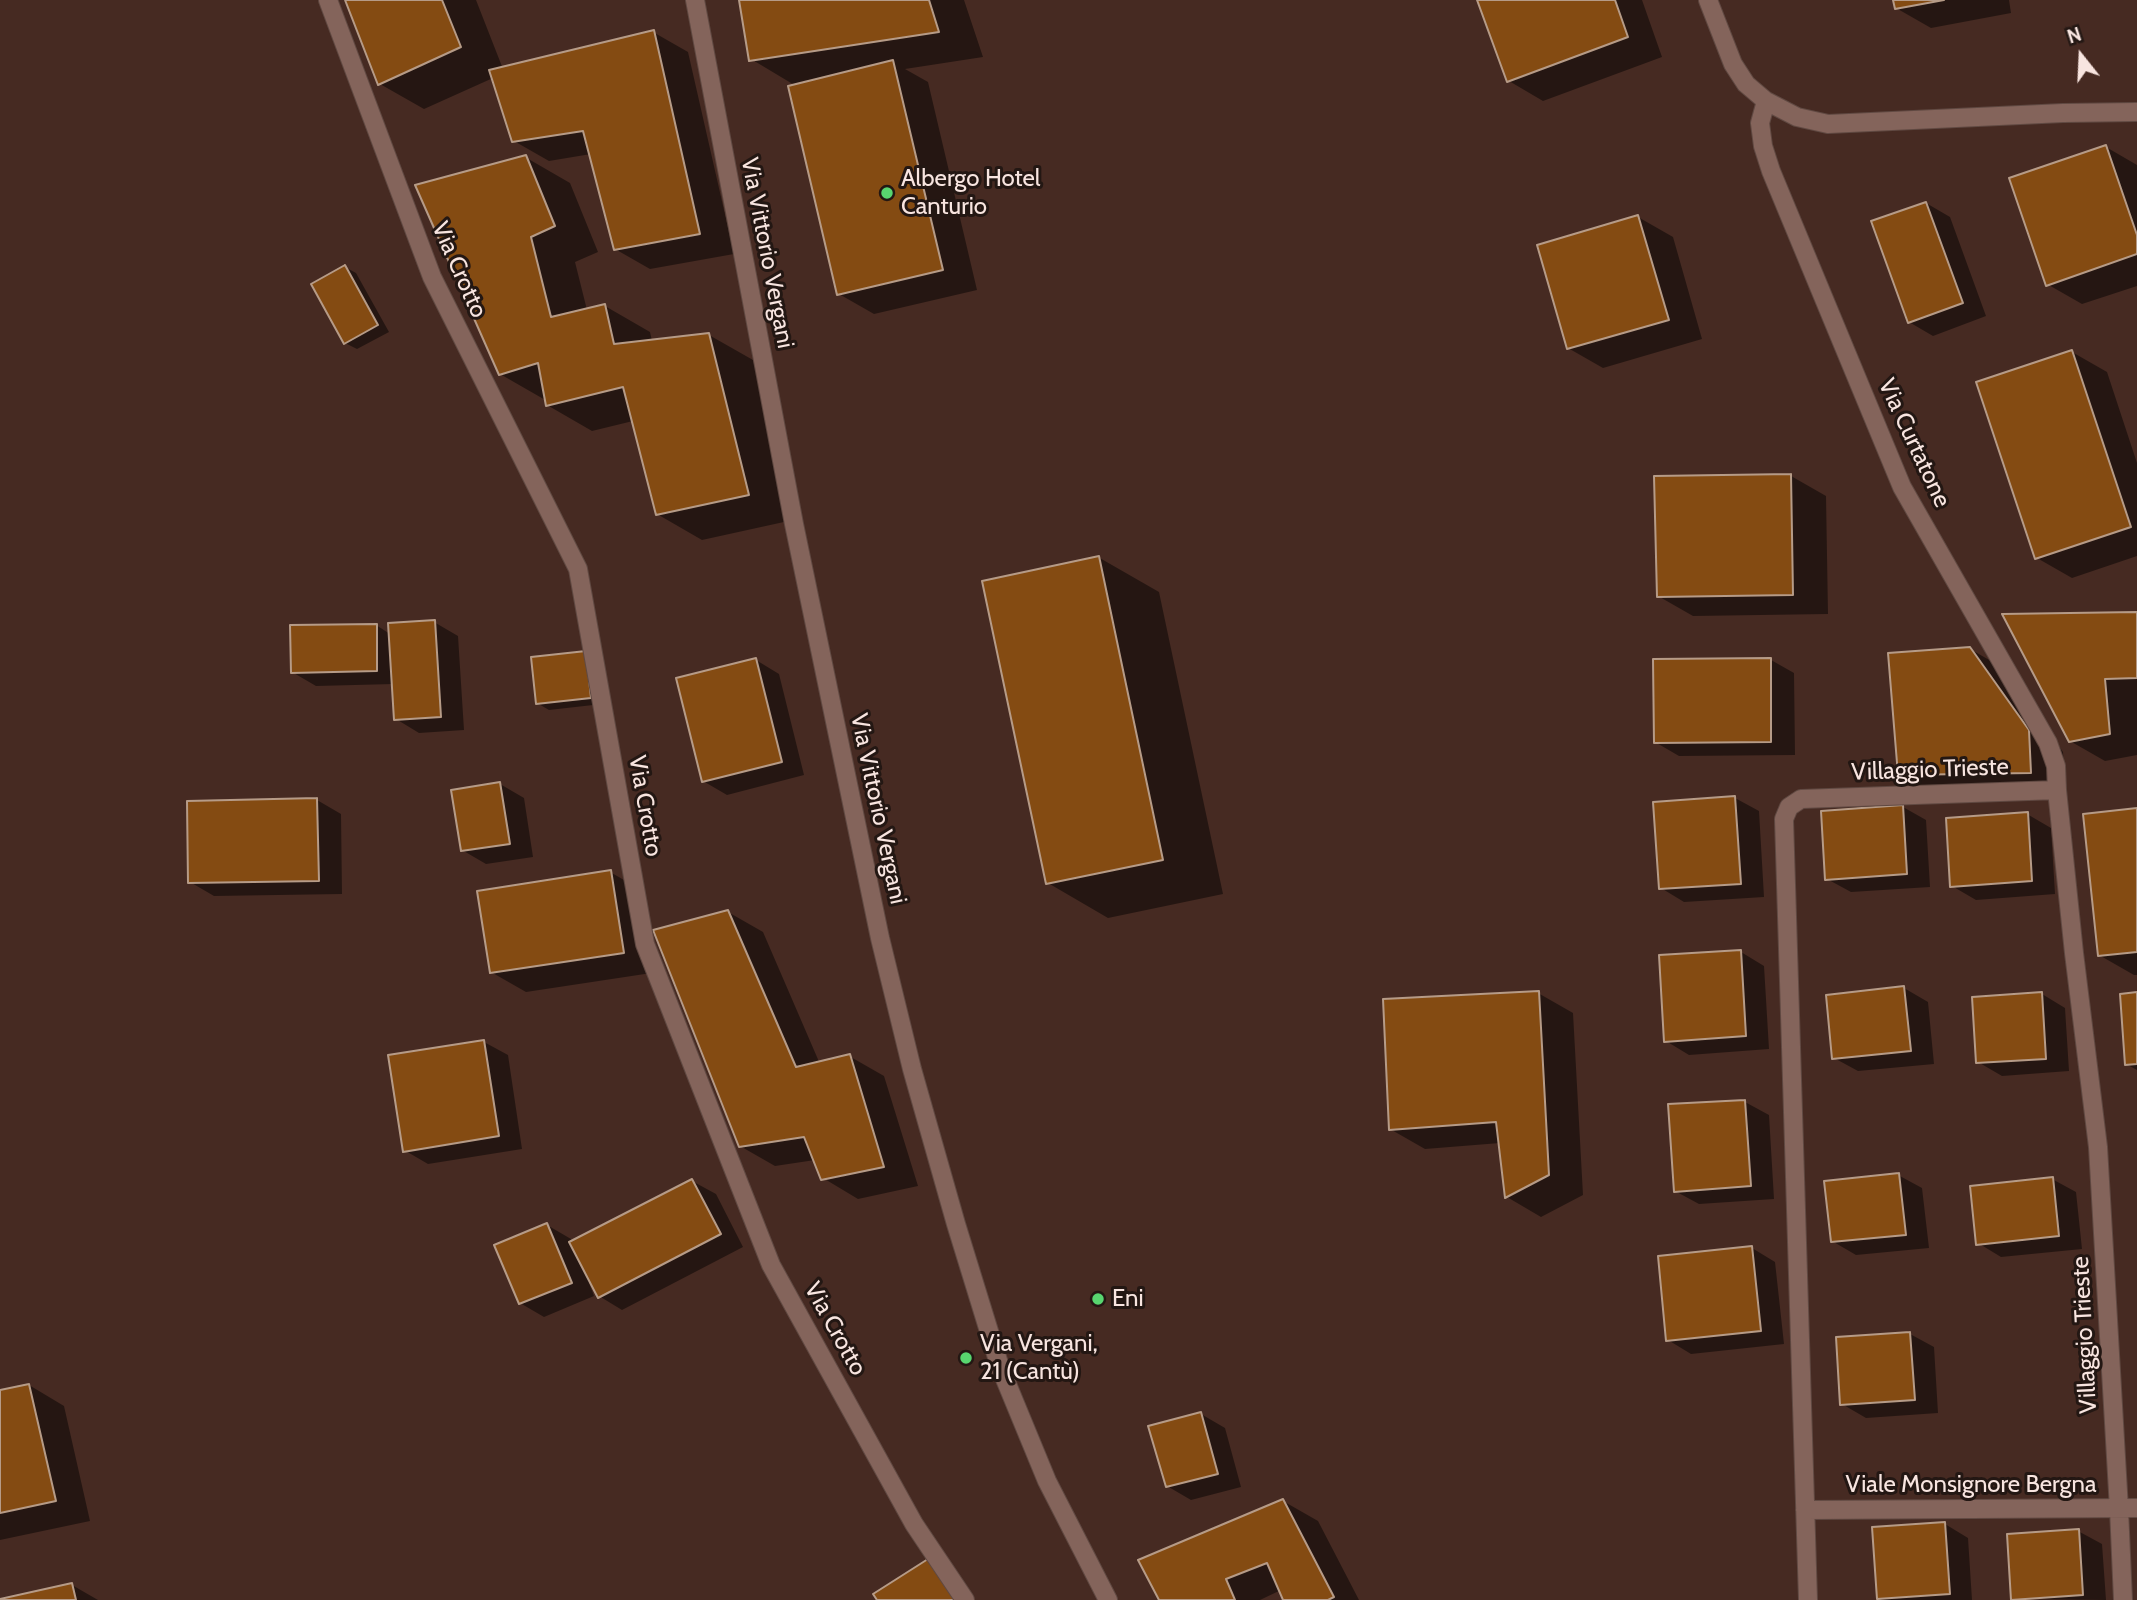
<!DOCTYPE html>
<html>
<head>
<meta charset="utf-8">
<style>
	body { margin:0 }
	#map { position:relative; width:2137px; height:1600px; overflow:hidden; background:#462a22; font-family:Cabin,sans-serif }
	canvas { display:block }
	.north { position:absolute; left:2046px; top:21px; width:70px; height:70px; -webkit-text-stroke:5px #231713; paint-order:stroke; rotate:342deg; font-size:19px; font-weight:700; line-height:28px; text-align:center; color:#f8e5e0 }
	.north::after { content:''; display:block; margin:auto; width:24px; height:32px; background:#f8e5e0; clip-path:polygon(50% 0,100% 100%,50% 72%,0 100%) }
</style>
</head>
<body>
<div id="map">
<canvas width="2137" height="1600"></canvas>
<div class="north">N</div>
</div>
<script>
const g = document.querySelector('canvas').getContext('2d');
g.lineJoin = 'round';
function paint(path, color) { g.fillStyle = color; g.fill(path, 'evenodd'); }
const shape = rows => new Path2D(rows.map(r => 'M' + r).join(''));
function stroke(path, color, width, dash) { g.strokeStyle = color; g.lineWidth = width; g.lineCap = dash ? 'butt' : 'round'; g.setLineDash(dash || []); g.stroke(path); }
function write(font, color, halo, rows, align = 'center') {
  g.font = font + ' Cabin,sans-serif'; g.lineWidth = 6; g.setLineDash([]); g.textBaseline = 'middle'; g.strokeStyle = halo; g.fillStyle = color; for (const [text, x, y, turn = 0] of rows) {
    g.save(); g.translate(x, y); g.rotate((+turn || 0) * Math.PI / 180); g.textAlign = isNaN(turn) ? turn : align; if (halo) g.strokeText(text, 0, 0); g.fillText(text, 0, 0); g.restore();
  }
}
const shadow = shape([
	[347,0,476,0,503,69,653,32,688,52,734,254,650,269,615,249,591,154,549,161,514,141,493,78,424,109,380,84],
	[740,0,964,0,983,57,905,69,928,82,977,290,874,314,839,294,796,86,751,59],
	[1479,0,1642,0,1662,57,1543,101,1509,81],
	[1895,0,2009,0,2011,13,1931,28,1896,8],
	[2106,147,2137,165,2137,286,2082,304,2047,284],
	[525,157,570,183,598,252,575,262,587,310,605,306,650,332,652,341,709,335,753,360,793,520,702,540,657,514,633,421,592,431,547,405,547,401,500,374],
	[1926,203,1950,217,1986,316,1933,336,1909,322],
	[1638,217,1673,237,1702,339,1603,368,1568,348],
	[345,267,356,273,389,332,357,349,345,343],
	[2072,352,2107,372,2137,463,2137,556,2072,578,2037,558],
	[1791,476,1826,496,1828,614,1693,616,1658,596],
	[1098,557,1159,592,1223,894,1108,918,1048,883],
	[2137,614,2137,755,2105,761,2070,741],
	[434,622,458,636,464,730,419,733,396,719,394,684,316,686,292,672,376,625,390,634],
	[1970,649,2005,669,2063,752,2065,792,1935,794,1900,774],
	[586,653,602,704,549,710,537,703],
	[756,660,779,674,804,775,727,795,703,781],
	[1771,660,1794,673,1795,755,1679,756,1655,742],
	[500,784,524,798,533,857,486,864,462,850],
	[1735,798,1759,811,1764,897,1684,902,1661,888],
	[317,800,341,814,342,894,214,896,190,882],
	[1903,807,1926,820,1930,887,1851,892,1827,879],
	[2137,810,2137,975,2134,975,2099,955],
	[2027,814,2051,828,2055,894,1976,900,1952,886],
	[610,872,645,892,658,972,526,992,491,972],
	[728,912,763,932,820,1064,849,1056,884,1076,918,1186,858,1199,823,1178,815,1160,775,1166,740,1146],
	[1741,952,1764,966,1769,1049,1689,1055,1666,1041],
	[1904,988,1928,1002,1934,1064,1858,1071,1834,1058],
	[1538,993,1573,1013,1583,1195,1541,1217,1507,1197,1500,1143,1425,1149,1390,1129],
	[2042,994,2065,1008,2069,1071,2002,1076,1978,1062],
	[2137,994,2137,1070,2126,1064],
	[484,1042,508,1055,522,1149,428,1164,404,1150],
	[1745,1102,1769,1115,1774,1199,1699,1204,1675,1191],
	[1898,1175,1922,1188,1929,1248,1856,1255,1832,1241],
	[2052,1179,2076,1192,2082,1249,2001,1257,1978,1243],
	[692,1181,716,1194,743,1247,622,1310,599,1296,591,1282,589,1283,594,1296,544,1317,520,1303,547,1225,571,1239,572,1242],
	[1752,1248,1775,1262,1784,1344,1691,1354,1668,1340],
	[1910,1334,1934,1347,1938,1413,1866,1418,1842,1404],
	[29,1385,64,1406,90,1521,0,1540,0,1392],
	[1201,1414,1225,1428,1241,1487,1191,1500,1167,1486],
	[1283,1501,1318,1521,1359,1600,1285,1600,1281,1590,1260,1600,1160,1600],
	[1945,1524,1968,1538,1972,1600,1882,1600,1878,1598],
	[2078,1531,2102,1544,2106,1600,2013,1599],
	[72,1585,98,1600,5,1600]
]);
const building = shape([
	[345,0,442,0,461,47,378,85,345,0],
	[739,0,929,0,939,32,749,61,739,0],
	[1477,0,1615,0,1628,37,1507,82,1477,0],
	[1893,0,1944,0,1895,9,1893,0],
	[654,30,700,234,614,250,583,131,512,142,489,70,654,30],
	[893,60,943,270,837,295,788,86,893,60],
	[2106,145,2137,235,2137,254,2046,286,2009,178,2106,145],
	[526,155,555,226,531,237,551,317,605,304,614,344,709,333,749,495,656,515,623,387,546,406,538,363,499,375,415,185,526,155],
	[1926,202,1963,303,1908,323,1871,221,1926,202],
	[1638,215,1669,320,1567,349,1537,245,1638,215],
	[345,265,378,325,344,344,311,284,345,265],
	[2072,350,2131,527,2035,559,1976,382,2072,350],
	[1791,474,1793,595,1657,597,1654,476,1791,474],
	[1099,556,1163,860,1046,884,982,581,1099,556],
	[2137,612,2137,678,2105,679,2110,734,2069,742,2002,614,2137,612],
	[435,620,441,717,394,720,388,623,435,620],
	[377,624,377,671,291,673,290,625,377,624],
	[1970,647,2029,730,2031,773,1898,775,1888,653,1970,647],
	[586,651,591,698,536,704,531,657,586,651],
	[756,658,782,762,702,782,676,678,756,658],
	[1771,658,1771,742,1654,743,1653,659,1771,658],
	[500,782,510,844,461,851,451,790,500,782],
	[1735,796,1741,884,1659,889,1653,802,1735,796],
	[317,798,319,881,188,883,187,801,317,798],
	[1903,805,1907,874,1825,880,1821,811,1903,805],
	[2137,808,2137,952,2098,956,2083,814,2137,808],
	[2028,812,2032,881,1950,887,1946,818,2028,812],
	[611,870,624,953,490,973,477,891,611,870],
	[728,910,796,1067,850,1054,884,1167,821,1180,804,1137,739,1147,653,930,728,910],
	[1741,950,1746,1036,1664,1042,1659,955,1741,950],
	[1904,986,1911,1051,1832,1059,1826,995,1904,986],
	[1539,991,1549,1175,1505,1198,1496,1122,1389,1130,1383,999,1539,991],
	[2042,992,2046,1059,1976,1063,1972,997,2042,992],
	[2137,992,2137,1064,2125,1065,2120,994,2137,992],
	[484,1040,499,1136,403,1152,388,1055,484,1040],
	[1745,1100,1751,1186,1674,1192,1668,1104,1745,1100],
	[1899,1173,1906,1235,1831,1242,1824,1181,1899,1173],
	[2053,1177,2059,1236,1976,1245,1970,1186,2053,1177],
	[692,1179,721,1234,598,1298,569,1242,692,1179],
	[547,1223,572,1283,519,1304,494,1245,547,1223],
	[1752,1246,1761,1331,1666,1341,1658,1256,1752,1246],
	[1910,1332,1915,1400,1840,1405,1836,1337,1910,1332],
	[29,1384,56,1501,0,1513,0,1390,29,1384],
	[1201,1412,1218,1474,1166,1487,1148,1426,1201,1412],
	[1283,1499,1334,1597,1328,1600,1283,1600,1267,1563,1226,1579,1235,1600,1159,1600,1138,1560,1283,1499],
	[1945,1522,1950,1594,1877,1599,1872,1527,1945,1522],
	[2079,1529,2083,1595,2011,1600,2007,1534,2079,1529],
	[928,1559,955,1600,877,1600,873,1594,928,1559],
	[72,1583,76,1600,0,1600,0,1599,72,1583]
]);
const minor = shape([
	[328,0,432,277,578,569,645,944,771,1265,914,1524,965,1600],
	[1708,0,1733,64,1746,84,1766,101,1797,117,1828,124,2063,113,2137,112],
	[1766,101,1760,123,1763,146,1771,171,1902,487,2048,743,2056,766,2057,790],
	[1805,1510,2137,1508],
	[1808,1600,1784,819,1789,807,1801,799,2057,790,2074,953,2098,1147,2119,1509,2123,1600]
]);
const tertiary = shape([
	[695,0,794,524,880,938,912,1069,956,1224,1000,1367,1047,1481,1108,1600]
]);
const markers = [
	[887,193,7,"#58d56f"],
	[1098,1299,7,"#58d56f"],
	[966,1358,7,"#58d56f"]
];
const poiNames = [
	["Albergo Hotel",901,179],
	["Canturio",901,207],
	["Eni",1112,1299],
	["Via Vergani,",980,1344],
	["21 (Cantù)",980,1372]
];
const streetNames = [
	["Via Vittorio Vergani",767,253,79],
	["Via Crotto",459,270,66],
	["Via Curtatone",1914,443,65],
	["Villaggio Trieste",1930,770,-2],
	["Via Crotto",645,806,80],
	["Via Vittorio Vergani",878,809,78],
	["Via Crotto",835,1329,61],
	["Villaggio Trieste",2085,1335,-93],
	["Viale Monsignore Bergna",1971,1485]
];
paint(shadow, '#0007');
paint(building, '#844b12');
stroke(building, '#b69b87', 2);
stroke(minor, '#604942', 20);
stroke(tertiary, '#604942', 20);
stroke(minor, '#84645b', 18);
stroke(tertiary, '#84645b', 18);
for (const [x, y, r, color] of markers) { const dot = new Path2D(); dot.arc(x, y, r, 0, 2 * Math.PI); g.fillStyle = color; g.fill(dot); stroke(dot, '#231713', 2.5); }
write('24px', '#f8e5e0', '#231713', poiNames, 'left');
write('24px', '#f8e5e0', '#231713', streetNames);
</script>
</body>
</html>
